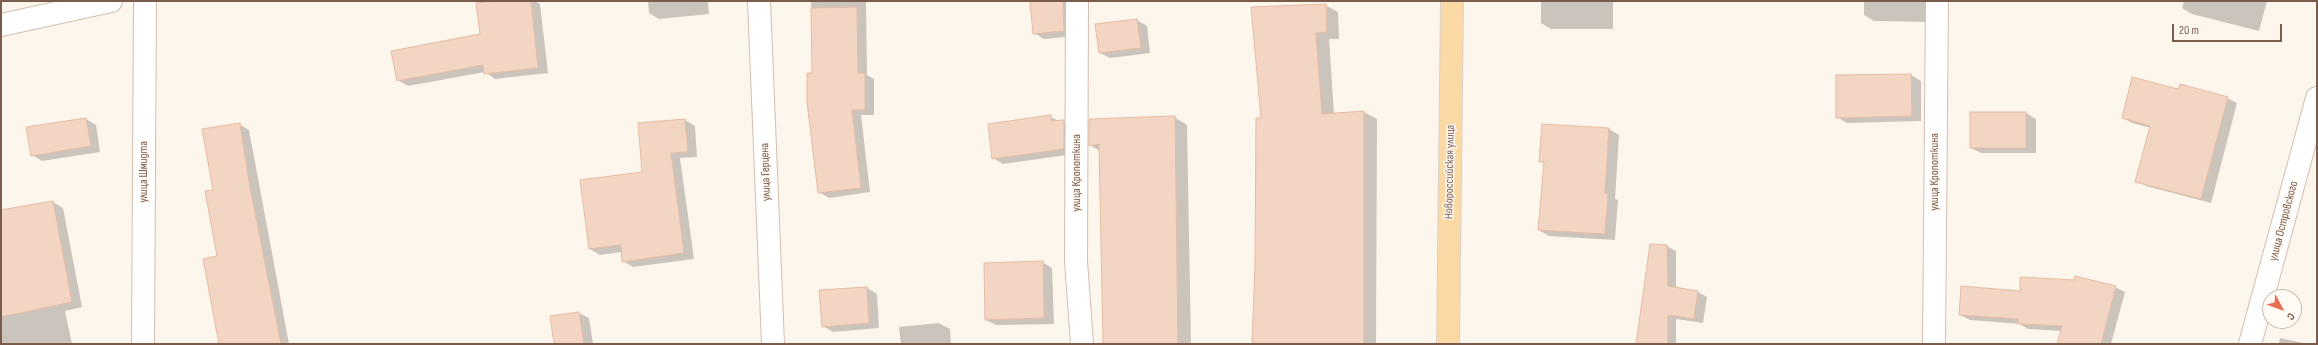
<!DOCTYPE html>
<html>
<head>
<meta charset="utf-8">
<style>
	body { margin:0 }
	#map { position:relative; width:2318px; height:345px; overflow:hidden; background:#fdf6ec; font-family:"Sofia Sans Condensed",sans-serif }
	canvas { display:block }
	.frame { position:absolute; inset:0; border:2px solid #7a5c4d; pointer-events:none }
	.north { position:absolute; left:2262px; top:289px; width:40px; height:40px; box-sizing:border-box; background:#fffaf3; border:1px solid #cabbb1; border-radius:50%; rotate:131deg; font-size:11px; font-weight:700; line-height:16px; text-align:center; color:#7a5c4d }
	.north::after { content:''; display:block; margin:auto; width:14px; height:18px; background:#e76f51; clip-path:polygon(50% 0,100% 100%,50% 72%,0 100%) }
	.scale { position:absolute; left:2172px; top:24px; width:110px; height:18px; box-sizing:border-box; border:2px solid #7a5c4d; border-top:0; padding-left:5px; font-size:12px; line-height:14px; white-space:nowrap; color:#7a5c4d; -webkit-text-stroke:3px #fffaf3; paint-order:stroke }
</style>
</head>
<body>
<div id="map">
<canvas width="2318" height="345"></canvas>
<div class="frame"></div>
<div class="north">С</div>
<div class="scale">20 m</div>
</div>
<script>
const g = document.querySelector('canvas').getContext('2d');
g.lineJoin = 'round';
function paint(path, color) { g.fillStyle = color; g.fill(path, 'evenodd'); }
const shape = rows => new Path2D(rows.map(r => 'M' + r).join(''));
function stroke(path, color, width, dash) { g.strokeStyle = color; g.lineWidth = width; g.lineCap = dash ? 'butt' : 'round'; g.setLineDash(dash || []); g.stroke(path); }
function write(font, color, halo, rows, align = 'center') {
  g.font = font + ' "Sofia Sans Condensed",sans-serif'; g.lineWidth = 3; g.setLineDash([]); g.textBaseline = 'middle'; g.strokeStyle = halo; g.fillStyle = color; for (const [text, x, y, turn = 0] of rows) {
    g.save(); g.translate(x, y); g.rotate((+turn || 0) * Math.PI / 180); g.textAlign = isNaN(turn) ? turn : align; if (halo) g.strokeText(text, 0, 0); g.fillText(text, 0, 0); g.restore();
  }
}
const shadow = shape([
	[505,1,535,1,540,4,548,73,495,79,485,72,408,86,398,80,481,35],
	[648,1,708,1,709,14,659,19,649,13],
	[811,1,866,1,867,75,874,79,874,115,861,115,870,192,829,198,819,192,813,74],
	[1031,1,1072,1,1074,36,1044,39,1034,33],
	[1541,1,1613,1,1613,29,1551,29,1541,23],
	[1864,1,1930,1,1930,22,1874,21,1864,15],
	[2184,1,2267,1,2259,31,2192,14,2182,8],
	[1325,5,1338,12,1339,39,1329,39,1334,114,1364,112,1377,119,1376,344,1253,344,1262,119],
	[1137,20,1147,26,1150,53,1110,58,1100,53],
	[1911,75,1921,81,1921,121,1847,123,1837,117],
	[2227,98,2237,103,2211,203,2146,186,2137,181,2151,128,2132,123,2123,118],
	[2026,113,2036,119,2036,153,1981,153,1971,148],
	[1050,117,1074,127,1074,154,1003,164,993,158],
	[1174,117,1187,125,1191,344,1104,344,1100,151,1090,145],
	[86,119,96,125,100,152,42,161,32,155,27,128],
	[685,120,695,126,697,157,680,158,694,259,633,267,623,261,622,252,600,255,590,249,643,173],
	[239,124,249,130,289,344,220,344,218,257,214,190],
	[1543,125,1609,129,1619,135,1615,199,1618,200,1615,240,1549,236,1539,230,1545,164,1540,161],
	[53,202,63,208,82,307,65,311,72,344,2,344,1,211],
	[1651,245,1667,246,1676,251,1676,289,1698,292,1707,297,1703,323,1676,319,1676,344,1638,344],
	[1042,262,1052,268,1054,324,996,325,986,320],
	[2115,287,2125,292,2111,344,2064,344,2062,331,2028,329,2020,324,1970,320,1960,315,2020,292],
	[867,288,877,294,879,328,833,332,823,326],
	[579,313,589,318,593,344,555,344,551,317],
	[939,323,950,329,951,344,901,344,899,327],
	[2280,338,2308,344,2279,344]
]);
const building = shape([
	[496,1,531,1,538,68,484,74,483,65,397,81,391,51,480,34,476,3,496,1],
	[1030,1,1063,1,1064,31,1033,34,1030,1],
	[1326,4,1327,32,1316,33,1322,114,1364,111,1364,344,1252,344,1255,263,1256,118,1261,118,1251,7,1326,4],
	[857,7,858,73,865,73,865,110,852,110,861,188,818,193,807,102,807,73,812,73,811,8,857,7],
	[1137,19,1141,48,1099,53,1095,24,1137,19],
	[1911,74,1912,116,1836,118,1836,75,1911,74],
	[2132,77,2178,89,2180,84,2228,97,2201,199,2135,182,2150,126,2122,118,2132,77],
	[1970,112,2026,112,2026,148,1970,148,1970,112],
	[1051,115,1051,121,1064,120,1064,149,992,159,988,124,1051,115],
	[1175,116,1178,344,1103,344,1099,144,1089,146,1089,119,1175,116],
	[86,118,91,146,31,156,26,127,86,118],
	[685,119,688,152,671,153,684,253,622,262,621,245,589,249,580,180,642,172,638,123,685,119],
	[240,123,249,182,281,344,219,344,203,259,217,256,205,191,213,190,202,129,240,123],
	[1542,124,1609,128,1605,193,1608,194,1605,234,1538,230,1544,162,1539,162,1542,124],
	[53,201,72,302,1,317,1,210,53,201],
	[1650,244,1667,245,1668,286,1698,291,1694,319,1668,315,1668,344,1636,344,1650,244],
	[1043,261,1044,318,985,320,984,263,1043,261],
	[2075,276,2116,286,2101,344,2057,344,2062,326,2018,324,2018,319,1959,315,1961,286,2020,291,2020,277,2074,280,2075,276],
	[867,287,869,323,822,327,819,290,867,287],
	[579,312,584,344,554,344,550,316,579,312]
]);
const minor = shape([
	[759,1,773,344],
	[1077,1,1076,261,1082,344],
	[1,25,111,1],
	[1934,344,1937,1],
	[2250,344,2317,98]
]);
const tertiary = shape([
	[143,344,145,1]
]);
const primary = shape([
	[1448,344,1452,1]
]);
const streetNames = [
	["улица Шмидта",144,172,-90],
	["улица Герцена",766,172,-92],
	["Новороссийская улица",1450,172,-89],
	["улица Кропоткина",1935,172,-90],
	["улица Кропоткина",1077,173,-90],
	["улица Островского",2284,221,-75]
];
paint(shadow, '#0003');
paint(building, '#f3d5c3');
stroke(building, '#e6bba3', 1);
stroke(minor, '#d1beb0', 24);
stroke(tertiary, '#d1beb0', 24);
stroke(primary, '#dad1cd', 24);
stroke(minor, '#fff', 22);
stroke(tertiary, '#fff', 22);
stroke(primary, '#fbd9a5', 22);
write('12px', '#7a5c4d', '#fffaf3', streetNames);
</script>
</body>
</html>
